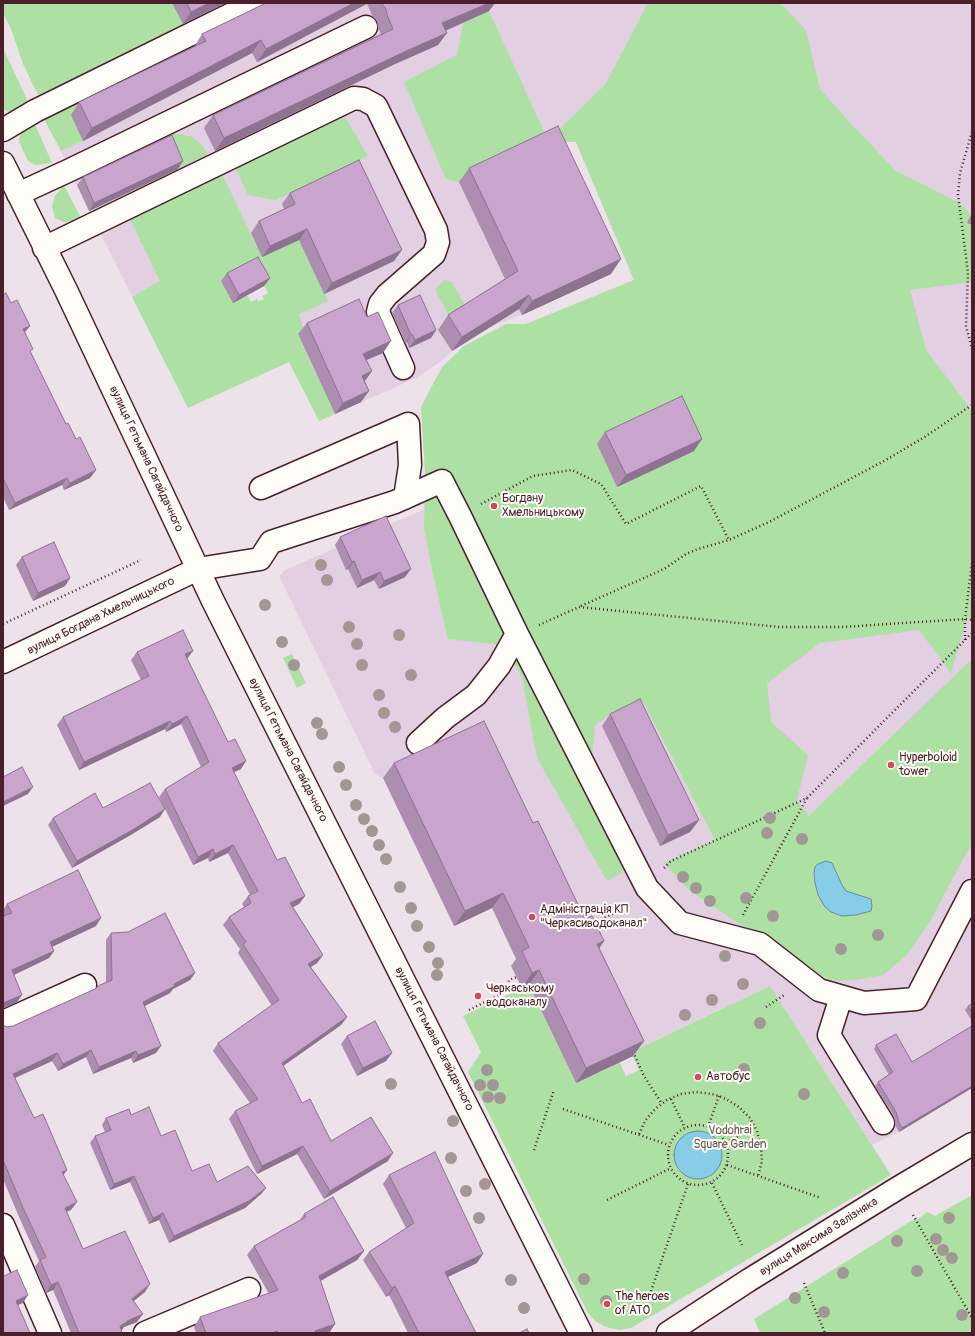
<!DOCTYPE html>
<html>
<head>
<meta charset="utf-8">
<style>
	body { margin:0 }
	#map { position:relative; width:975px; height:1336px; overflow:hidden; background:#ede2ea; font-family:Pangolin,sans-serif }
	canvas { display:block }
	.frame { position:absolute; inset:0; border:4px solid #4a1f2b; pointer-events:none }
</style>
</head>
<body>
<div id="map">
<canvas width="975" height="1336"></canvas>
<div class="frame"></div>
</div>
<script>
const g = document.querySelector('canvas').getContext('2d');
g.lineJoin = 'round';
function paint(path, color) { g.fillStyle = color; g.fill(path, 'evenodd'); }
const shape = rows => new Path2D(rows.map(r => 'M' + r).join(''));
function stroke(path, color, width, dash) { g.strokeStyle = color; g.lineWidth = width; g.lineCap = dash ? 'butt' : 'round'; g.setLineDash(dash || []); g.stroke(path); }
function write(font, color, halo, rows, align = 'center') {
  g.font = font + ' Pangolin,sans-serif'; g.lineWidth = 4; g.setLineDash([]); g.textBaseline = 'middle'; g.strokeStyle = halo; g.fillStyle = color; for (const [text, x, y, turn = 0] of rows) {
    g.save(); g.translate(x, y); g.rotate((+turn || 0) * Math.PI / 180); g.textAlign = isNaN(turn) ? turn : align; if (halo) g.strokeText(text, 0, 0); g.fillText(text, 0, 0); g.restore();
  }
}
const built = shape([
	[237,3,972,3,972,1028,872,1087,899,1132,872,1145,770,986,634,1050,383,778,375,774,279,576,285,570,425,509,425,473,421,407,442,367,464,346,506,324,526,324,634,280,576,142,549,141,611,274,522,315,493,326,452,351,443,360,416,378,335,414,264,260,221,281,146,324,89,211,61,151,83,140,165,68,151,45]
]);
const green = shape([
	[3,3,237,3,151,45,38,95,23,64,11,29,3,13],
	[648,3,780,3,806,30,820,89,854,127,896,171,958,202,972,215,972,282,910,290,926,350,972,411,972,616,966,622,951,673,919,630,820,643,767,683,771,722,808,755,797,800,809,816,972,659,972,844,962,861,931,920,906,956,883,975,856,980,836,981,813,973,689,890,664,863,715,840,644,703,613,712,595,725,590,779,627,870,607,881,537,758,522,677,503,645,448,639,433,574,424,528,425,473,421,407,442,367,464,346,506,324,526,324,634,280,576,142,548,141,459,182,446,179,404,82,457,55,463,23,489,11,548,140,605,85],
	[3,48,31,108,12,113,3,109],
	[161,60,166,68,83,141,61,151,43,117],
	[345,117,368,156,276,200,248,195,235,167],
	[34,122,52,163,35,165,28,161,19,142,20,134,25,126],
	[169,134,181,134,193,137,202,145,208,154,177,169,166,143,163,145,162,136],
	[222,174,262,257,299,240,328,301,299,314,304,332,298,335,335,414,319,421,289,362,188,408,132,297,160,281,129,217],
	[253,265,268,293,262,296,264,299,258,301,257,299,251,302,247,295,233,303],
	[64,185,81,218,74,221,64,222,55,218,52,206,55,196],
	[445,280,452,282,468,311,452,321,435,290,441,283],
	[292,654,306,683,297,688,283,658],
	[529,985,576,1083,611,1067,618,1059,626,1076,639,1070,631,1052,770,986,891,1175,633,1327,627,1329,620,1330,613,1329,604,1326,595,1321,588,1313,468,1072,481,1052,463,1016],
	[972,1195,972,1333,760,1333,754,1319,911,1221,918,1219,927,1212,935,1216]
]);
const water = shape([
	[826,861,832,863,842,885,846,891,871,899,872,906,871,911,856,915,842,916,831,912,825,907,818,895,815,883,814,873,815,867,818,864,826,861],
	'674 1155a24 24 0 1 1 48 0a24 24 0 1 1-48 0Z'
]);
const path = shape([
	[972,132,960,173,958,195,968,273,966,326,972,349],
	[481,504,533,476,572,470,601,484,626,524,701,486,729,540],
	[581,606,664,569,686,554,698,549,729,540,769,522,884,461,923,438,972,405],
	[3,624,141,560],
	[539,625,579,607,779,627,842,627,965,619,972,620],
	[965,640,965,619,972,563],
	[664,868,671,861,807,798,972,633],
	[743,915,807,798],
	[594,923,630,905],
	[766,1007,784,995],
	[469,1010,507,991,509,980,517,977],
	[633,1052,644,1076,662,1104],
	[671,1099,685,1128],
	[563,1109,669,1145],
	'668 1155a30 30 0 1 1 60 0a30 30 0 1 1-60 0Z',
	[708,1127,719,1096],
	[639,1134,645,1121,655,1109,667,1100,681,1094,696,1092,712,1094,719,1096,726,1099,739,1107,750,1118,757,1131,761,1146,762,1161,758,1176],
	[726,1142,755,1128],
	[534,1150,554,1090],
	[727,1165,821,1198],
	[712,1183,742,1245],
	[607,1200,671,1168],
	[913,1215,972,1318],
	[804,1283,825,1333],
	[651,1291,688,1184]
]);
const minor = shape([
	[3,130,35,111,254,3],
	[3,163,66,290,213,601,581,1333],
	[18,194,70,170,366,27],
	[44,248,354,98,363,99,376,106,436,230,438,242,434,254,387,295,380,304,378,312,403,368],
	[261,488,408,424,410,465,405,498],
	[3,662,198,569,260,559,271,542,395,502,442,481,460,516,517,634,647,888,680,923,760,944,819,990,864,1003,916,999,972,891],
	[418,743,445,718,476,695,499,666,517,634],
	[841,997,829,1035,883,1123],
	[3,1022,85,985],
	[3,1225,50,1333],
	[145,1333,249,1289]
]);
const major = shape([
	[668,1333,749,1280,898,1188,972,1144]
]);
const trees = [
	[321,565],
	[327,580],
	[265,605],
	[349,627],
	[399,635],
	[282,642],
	[357,644],
	[294,665],
	[362,665],
	[411,675],
	[379,695],
	[384,713],
	[317,723],
	[395,727],
	[322,734],
	[339,767],
	[346,785],
	[356,805],
	[770,818],
	[364,819],
	[372,831],
	[767,833],
	[802,839],
	[379,845],
	[386,859],
	[683,877],
	[400,887],
	[696,888],
	[746,898],
	[710,901],
	[411,908],
	[773,916],
	[417,926],
	[878,935],
	[429,947],
	[841,949],
	[725,956],
	[438,963],
	[437,975],
	[743,984],
	[712,1000],
	[685,1015],
	[760,1023],
	[744,1069],
	[487,1070],
	[391,1084],
	[480,1085],
	[493,1085],
	[804,1094],
	[488,1097],
	[500,1098],
	[453,1121],
	[451,1158],
	[485,1184],
	[466,1191],
	[479,1218],
	[949,1218],
	[936,1239],
	[897,1241],
	[943,1250],
	[952,1258],
	[917,1271],
	[843,1273],
	[584,1279],
	[511,1280],
	[795,1298],
	[606,1301],
	[524,1308],
	[824,1312],
	[962,1315]
];
const wall = shape([
	[172,3,226,3,183,24],
	[266,3,495,3,489,11,446,30,438,45,395,64,215,151,204,128,213,115,381,34,378,28,377,21,373,17,367,4,257,62,252,53,83,141,71,115,79,102,194,47,202,34],
	[469,168,611,274,522,315,519,309,452,351,438,330,448,315,505,279,459,182],
	[178,169,89,211,77,185,83,177],
	[290,193,394,261,324,294,299,240,262,257,251,233,259,221,284,209,282,204],
	[972,213,972,225,967,223],
	[227,273,270,278,264,286,233,303,221,281],
	[3,294,30,326,25,332,31,353,66,424,96,470,90,478,64,490,62,485,9,510,3,497],
	[398,305,436,330,431,338,409,348,407,342,405,343,392,313],
	[307,323,383,353,366,360,372,371,365,381,361,402,335,414,298,334],
	[605,432,694,451,617,487,597,444],
	[340,537,405,577,379,589,374,580,357,588,348,569,346,570,335,545],
	[22,557,70,578,65,586,33,601,16,565],
	[137,652,187,658,241,769,234,772,277,860,305,896,299,904,293,907,323,955,317,963,311,967,347,1017,341,1025,283,1066,302,1103,331,1141,388,1161,324,1199,297,1154,257,1174,229,1119,235,1111,250,1103,213,1051,218,1043,272,1006,238,953,240,949,223,925,229,917,244,907,242,904,248,896,250,895,228,853,209,862,208,858,193,865,159,797,165,789,201,767,181,724,166,732,165,729,79,770,57,725,63,717,141,680,131,660],
	[610,714,699,820,690,832,660,846,602,726],
	[394,763,533,823,585,919,604,941,599,948,644,1041,633,1056,576,1083,529,985,522,988,511,966,516,959,492,908,454,926,383,778],
	[103,808,160,817,129,836,72,868,48,825,53,818],
	[7,904,96,926,52,947,54,951,49,958,14,975,17,1002,3,1008,3,916,4,916,3,913,3,910],
	[111,933,195,973,190,980,173,989,170,993,144,1006,156,1053,133,1063,131,1058,93,1074,86,1057,58,1071,52,1061,15,1078,34,1118,67,1170,63,1175,71,1210,66,1212,83,1249,145,1292,134,1301,137,1322,124,1327,121,1330,122,1333,71,1333,53,1290,46,1293,35,1267,39,1261,19,1217,3,1179,3,1025,7,1027,13,1026,95,989,106,982,106,940],
	[972,1004,972,1021,965,1010,968,1006],
	[347,1036,392,1053,386,1061,357,1076,341,1044],
	[876,1045,912,1062,972,1088,899,1132,895,1125,895,1122,894,1116,875,1086,878,1082,889,1075,874,1049],
	[131,1115,161,1136,192,1171,217,1182,266,1188,261,1194,245,1208,169,1243,159,1220,149,1224,130,1182,110,1190,90,1143,95,1136,105,1132,102,1125,106,1118],
	[389,1175,477,1263,448,1277,476,1333,408,1333,389,1295,386,1297,363,1260,369,1252,406,1228,383,1184],
	[304,1214,364,1251,357,1260,320,1281,335,1324,329,1333,196,1333,194,1327,200,1317,269,1294,247,1255,254,1246,300,1220]
]);
const shadedWall = shape([
	[209,3,226,3,183,24,191,12],
	[354,3,368,3,257,62,266,49],
	[489,3,495,3,489,11,434,36,442,23],
	[447,33,438,45,395,64,215,151,224,138,404,52],
	[261,40,252,53,83,141,92,128],
	[183,161,178,169,89,211,94,203],
	[307,229,299,240,262,257,270,246],
	[402,250,394,261,324,294,332,283],
	[621,259,611,274,522,315,532,301],
	[270,278,264,286,233,303,239,295],
	[529,295,519,309,452,351,462,337],
	[30,326,24,333,23,329],
	[436,330,431,338,409,348,415,340],
	[412,334,407,342,405,343,411,335],
	[391,341,383,353,355,365,363,354],
	[372,371,363,383,362,376],
	[369,391,361,402,335,414,343,403],
	[702,439,694,451,617,487,626,475],
	[96,470,90,478,64,490,70,483],
	[67,478,62,485,9,510,15,503],
	[354,561,348,569,346,570,352,562],
	[411,569,405,577,379,589,384,581],
	[380,572,374,580,357,588,362,580],
	[70,578,65,586,33,601,38,593],
	[193,651,187,659,185,654],
	[187,716,181,724,166,732,172,724],
	[170,721,165,729,79,770,84,762],
	[246,761,241,769,226,776,232,768],
	[33,787,28,794,3,806,3,802],
	[165,809,160,817,129,836,72,868,77,861],
	[699,820,690,832,660,846,668,835],
	[233,845,228,853,209,862,215,854],
	[213,849,208,858,193,865,198,857],
	[503,893,492,908,454,926,465,911],
	[305,896,299,904,285,911,290,903],
	[101,918,96,926,45,950,50,942],
	[604,941,594,956,597,944],
	[54,951,49,958,7,978,12,970],
	[323,955,317,963,303,972,308,964],
	[539,970,529,985,522,988,532,973],
	[195,973,190,980,173,989,170,993,137,1010,143,1002,174,984],
	[22,995,17,1002,3,1008,3,1003],
	[347,1017,341,1025,276,1071,282,1063],
	[644,1041,633,1056,576,1083,586,1068],
	[161,1046,156,1053,133,1063,138,1055],
	[91,1050,86,1057,58,1071,63,1064],
	[136,1051,131,1058,93,1074,99,1067],
	[57,1053,52,1061,8,1081,13,1074],
	[392,1053,386,1061,357,1076,363,1068],
	[972,1086,972,1088,899,1132,902,1128],
	[303,1146,297,1154,257,1174,262,1166],
	[393,1153,388,1161,324,1199,330,1191],
	[67,1170,62,1177,62,1172],
	[134,1176,130,1182,110,1190,114,1184],
	[266,1188,261,1194,245,1208,169,1243,174,1236],
	[77,1202,71,1210,59,1215,65,1208],
	[163,1213,159,1220,149,1224,153,1218],
	[364,1251,357,1260,312,1286,319,1276],
	[483,1254,477,1263,439,1281,445,1272],
	[58,1282,53,1290,46,1293,51,1285],
	[150,1284,145,1292,127,1306,132,1299],
	[395,1286,389,1295,386,1297,392,1288],
	[28,1295,23,1303,11,1308,16,1301],
	[143,1314,137,1322,124,1327,122,1330,115,1333,120,1326,127,1321],
	[335,1324,329,1333,313,1333,315,1331]
]);
const building = shape([
	[187,3,209,3,191,12,187,3],
	[266,3,354,3,266,49,261,40,92,128,79,102,206,41,202,34,266,3],
	[381,3,489,3,442,23,447,33,404,52,224,138,213,115,393,29,387,15,386,9,381,3],
	[558,126,621,259,532,301,529,295,462,337,448,315,518,271,469,168,558,126],
	[172,135,183,161,94,203,83,177,172,135],
	[359,160,402,250,332,283,307,229,270,246,259,221,295,204,290,193,359,160],
	[258,257,270,278,239,295,227,273,258,257],
	[6,293,11,303,17,300,30,326,23,329,33,349,30,351,66,424,68,423,76,439,80,437,96,470,70,483,67,478,15,503,3,478,3,294,3,295,6,293],
	[420,295,436,330,415,340,412,334,411,335,398,305,420,295],
	[359,299,367,317,378,312,391,341,363,354,372,371,362,376,369,391,343,403,307,323,359,299],
	[682,396,702,439,626,475,605,432,682,396],
	[386,516,411,569,384,581,380,572,362,580,354,561,352,562,340,537,386,516],
	[54,542,70,578,38,593,22,557,54,542],
	[183,630,193,651,185,654,228,742,235,739,246,761,232,768,277,860,285,857,305,896,290,903,323,955,308,964,347,1017,282,1063,302,1103,310,1099,331,1141,371,1117,393,1153,330,1191,303,1146,262,1166,235,1111,258,1099,218,1043,279,1000,243,944,246,942,229,917,251,903,248,896,258,891,233,845,215,854,213,849,198,857,165,789,209,762,187,716,172,724,170,721,84,762,63,717,149,676,137,652,183,630],
	[640,699,699,820,668,835,610,714,640,699],
	[484,721,533,823,538,821,585,919,592,916,604,941,597,944,644,1041,586,1068,539,970,532,973,522,951,529,947,503,893,465,911,394,763,484,721],
	[22,767,33,787,3,802,3,777,22,767],
	[150,783,165,809,134,829,77,861,53,818,95,793,103,808,150,783],
	[78,870,101,918,50,942,54,951,12,970,22,995,3,1003,3,916,12,913,7,904,78,870],
	[165,913,195,973,174,984,175,986,143,1002,161,1046,138,1055,136,1051,99,1067,91,1050,63,1064,57,1053,13,1074,34,1118,43,1114,67,1170,62,1172,77,1202,65,1208,83,1249,125,1231,150,1284,132,1299,143,1314,127,1321,127,1322,120,1326,122,1333,79,1333,58,1282,51,1285,40,1260,46,1257,24,1210,3,1160,3,1025,7,1027,13,1026,95,989,100,985,112,980,111,933,128,932,165,913],
	[972,1004,972,1012,968,1006,972,1004],
	[375,1021,392,1053,363,1068,347,1036,375,1021],
	[972,1026,972,1086,902,1128,898,1121,898,1118,896,1112,878,1082,893,1072,876,1045,896,1034,912,1062,972,1026],
	[149,1107,161,1136,175,1130,192,1171,209,1164,217,1182,248,1166,266,1188,249,1201,174,1236,163,1213,153,1218,134,1176,114,1184,95,1136,111,1130,106,1118,129,1109,131,1115,149,1107],
	[435,1152,483,1254,445,1272,476,1333,419,1333,395,1286,392,1288,369,1252,414,1223,389,1175,435,1152],
	[333,1197,364,1251,319,1276,335,1324,315,1331,316,1333,278,1333,277,1331,273,1333,206,1333,200,1317,278,1290,254,1246,306,1217,304,1214,333,1197],
	[17,1270,28,1295,16,1301,30,1333,3,1333,3,1274,4,1276,17,1270],
	[527,1329,529,1333,519,1333,527,1329]
]);
const markers = [
	[494,506,4,"#d1495b"],
	[891,765,4,"#d1495b"],
	[532,917,4,"#d1495b"],
	[478,996,4,"#d1495b"],
	[698,1077,4,"#d1495b"],
	[607,1304,4,"#d1495b"]
];
const streetNames = [
	["вулиця Гетьмана Сагайдачного",146,459,65],
	["вулиця Богдана Хмельницького",101,616,-26],
	["вулиця Гетьмана Сагайдачного",288,750,63],
	["вулиця Гетьмана Сагайдачного",434,1039,63],
	["вулиця Максима Залізняка",819,1237,-32]
];
const poiNames = [
	["Богдану",502,499],
	["Хмельницькому",502,513],
	["Hyperboloid",899,758],
	["tower",899,772],
	["Адміністрація КП",540,910],
	["\"Черкасиводоканал\"",540,924],
	["Черкаському",486,989],
	["водоканалу",486,1003],
	["Автобус",706,1077],
	["The heroes",615,1297],
	["of ATO",615,1311]
];
const parkNames = [
	["Vodohrai",730,1131],
	["Square Garden",730,1145]
];
paint(built, '#e2cfe1');
paint(green, '#ace1a3');
paint(water, '#86cee7');
stroke(water, '#6e889c', 1);
stroke(minor, '#4a1f2b', 25);
stroke(major, '#4a1f2b', 25);
stroke(path, '#4a1f2b', 2.5, [1, 3]);
stroke(minor, '#fdfcf7', 22);
stroke(major, '#fdfcf7', 22);
g.fillStyle = '#a39795';
for (const [x, y] of trees) { g.beginPath(); g.arc(x, y, 6, 0, 2 * Math.PI); g.fill(); }
paint(wall, '#ad8db0');
paint(shadedWall, '#8d7390');
paint(building, '#c9a4cd');
stroke(building, '#8d7390', 1);
for (const [x, y, r, color] of markers) { const dot = new Path2D(); dot.arc(x, y, r, 0, 2 * Math.PI); g.fillStyle = color; g.fill(dot); stroke(dot, '#fdfcf7', 1.5); }
write('12px', '#4a1f2b', '#fdfcf7', streetNames);
write('12px', '#4a1f2b', '#fdfcf7', poiNames, 'left');
write('12px', '#67594f', '#fdfcf7', parkNames);
</script>
</body>
</html>
